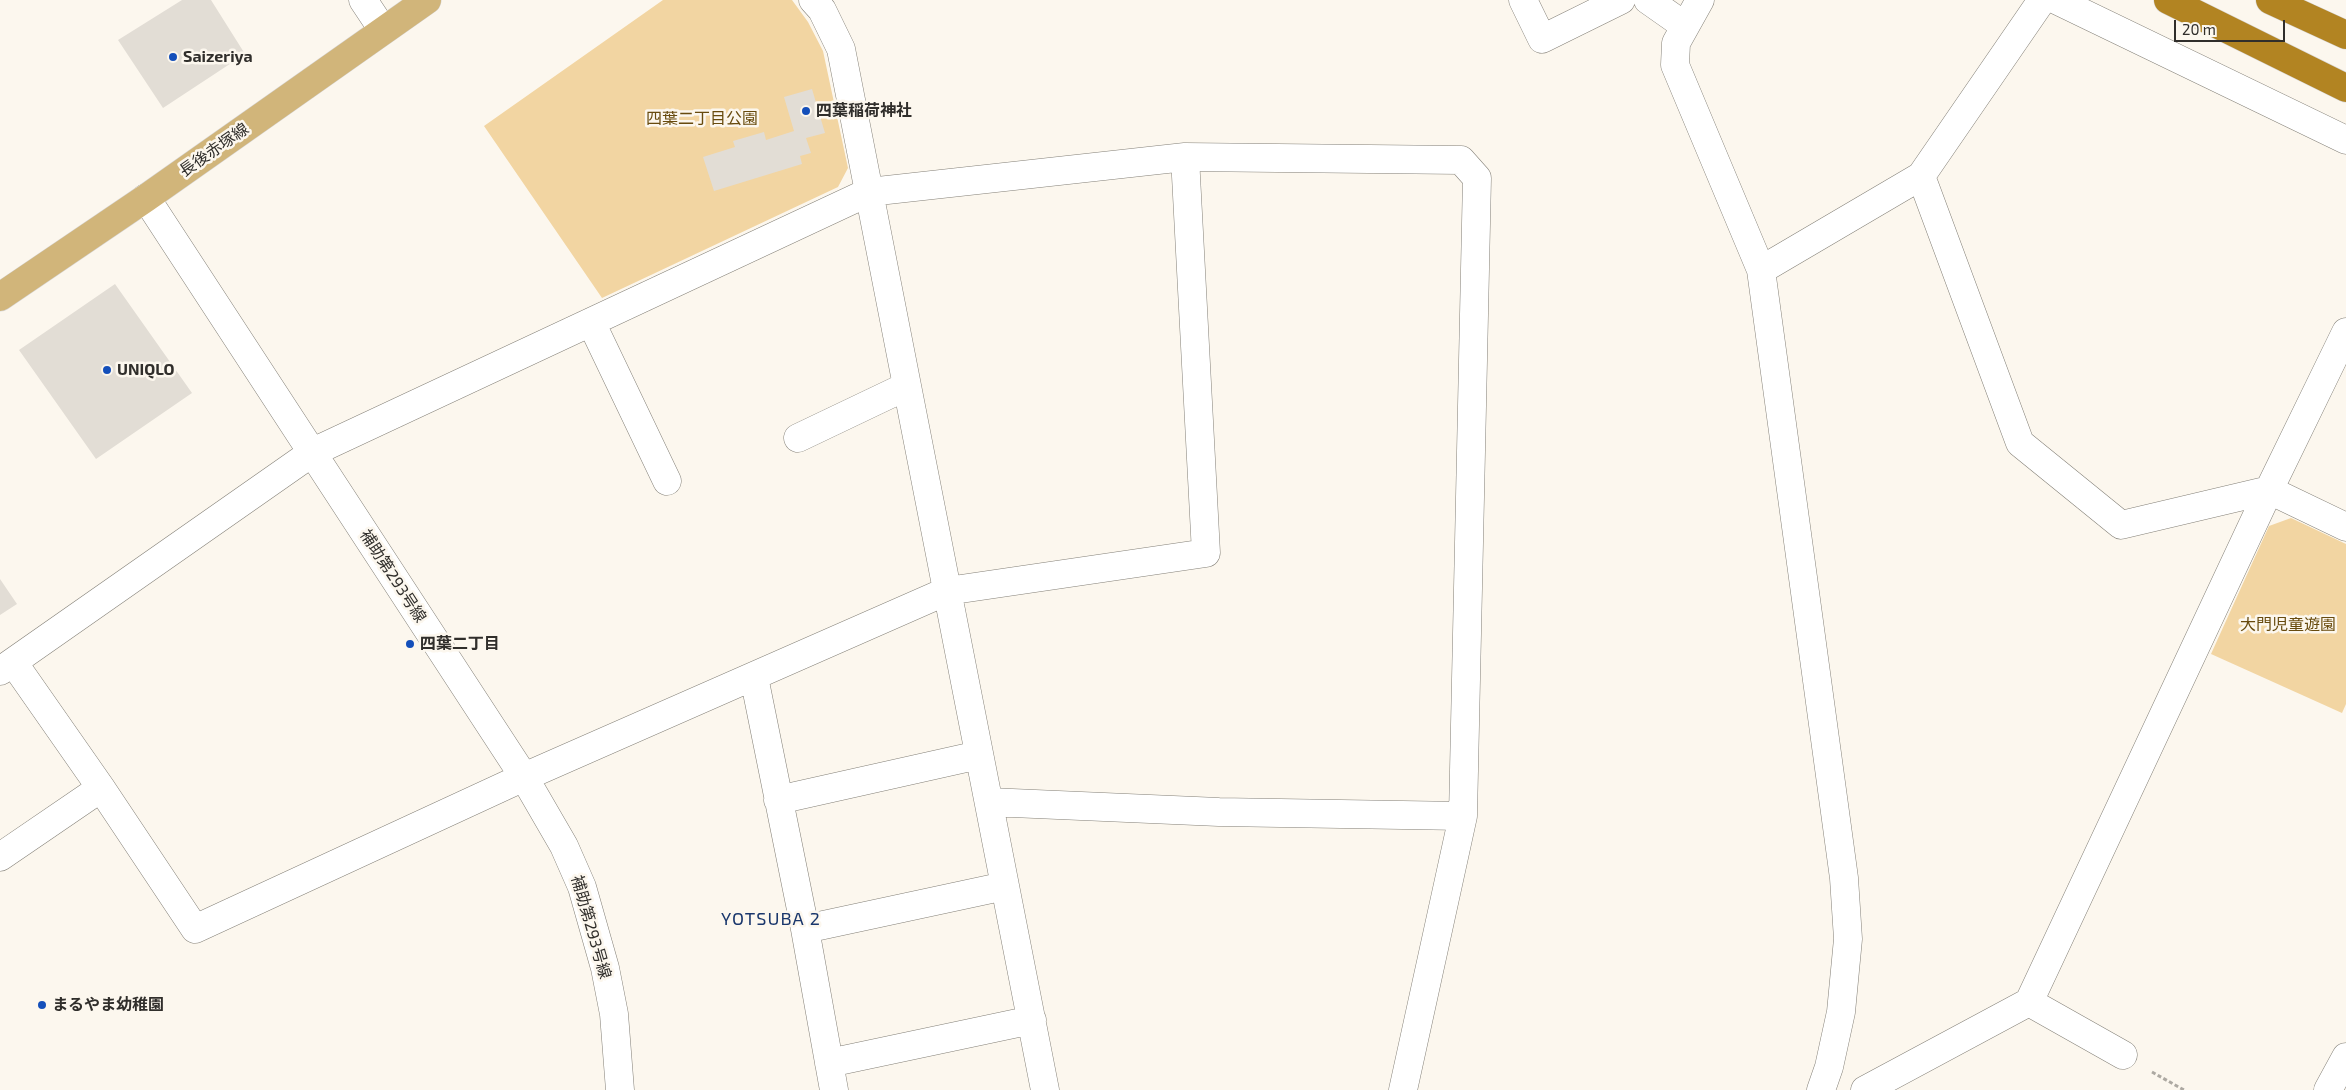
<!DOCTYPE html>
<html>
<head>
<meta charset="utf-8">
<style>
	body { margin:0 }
	#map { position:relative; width:2346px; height:1090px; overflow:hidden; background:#fcf7ee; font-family:"Exo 2",sans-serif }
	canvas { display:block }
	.scale { position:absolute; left:2174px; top:20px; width:111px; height:22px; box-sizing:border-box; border:2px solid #302e2b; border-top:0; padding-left:6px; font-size:15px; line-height:18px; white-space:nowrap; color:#302e2b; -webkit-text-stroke:4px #fcf7ee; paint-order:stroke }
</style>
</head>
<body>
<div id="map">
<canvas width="2346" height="1090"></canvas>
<div class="scale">20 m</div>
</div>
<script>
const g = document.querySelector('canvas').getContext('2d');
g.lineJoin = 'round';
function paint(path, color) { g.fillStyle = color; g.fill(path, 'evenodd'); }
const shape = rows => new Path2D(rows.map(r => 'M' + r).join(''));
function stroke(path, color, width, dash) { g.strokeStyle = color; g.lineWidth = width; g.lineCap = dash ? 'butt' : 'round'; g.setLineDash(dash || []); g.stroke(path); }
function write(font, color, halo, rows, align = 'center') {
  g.font = font + ' "Exo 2","Noto Sans JP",sans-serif'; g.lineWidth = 5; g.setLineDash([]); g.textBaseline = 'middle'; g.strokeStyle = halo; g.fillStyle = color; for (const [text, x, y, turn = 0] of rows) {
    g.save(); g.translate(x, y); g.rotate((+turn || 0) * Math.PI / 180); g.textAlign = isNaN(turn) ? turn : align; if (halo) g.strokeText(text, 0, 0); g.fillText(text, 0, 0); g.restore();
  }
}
const green = shape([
	[663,0,792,0,808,22,823,51,848,168,838,187,602,298,484,126],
	[2291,518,2346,544,2346,704,2342,713,2211,654,2269,526]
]);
const building = shape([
	[182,0,211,0,245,54,163,108,118,40],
	[812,89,825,133,806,138,811,153,800,156,802,164,714,191,703,157,735,147,733,141,764,132,766,140,794,131,784,97],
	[115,284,192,393,96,459,19,350],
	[0,579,17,604,0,615]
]);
const path = shape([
	[2152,1072,2184,1090]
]);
const minor = shape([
	[363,0,383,30],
	[813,0,822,10,841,49,1045,1090],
	[1523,0,1542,39,1621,0],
	[1648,0,1685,26],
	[1700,0,1676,43,1675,65,1761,270,1844,878,1848,939,1841,1012,1829,1067,1821,1090],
	[2056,0,2346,140],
	[1921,176,2020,443,2121,525,2269,490,2346,527],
	[146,198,524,777,564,846,582,887,605,968,614,1014,620,1090],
	[1761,270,1921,176,2042,0],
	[591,322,667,481],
	[798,438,907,386],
	[13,662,101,788,195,929,524,777,947,591,1206,553,1185,157],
	[0,671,313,452,869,192,1185,157,1461,160,1477,178,1463,816,1403,1090],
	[754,677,805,929,834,1090],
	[778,800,979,755],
	[989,802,1219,812,1463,816],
	[0,857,101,788],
	[805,929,1005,886],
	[2029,1002,2123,1055],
	[829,1063,1032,1020],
	[1865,1090,2029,1002,2269,490,2346,332],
	[2328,1090,2346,1057]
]);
const major = shape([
	[0,297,146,198,427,0]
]);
const highway = shape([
	[2168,0,2346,88],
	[2270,0,2346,35]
]);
const markers = [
	[173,57,5,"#144fba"],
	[806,111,5,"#144fba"],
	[107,370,5,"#144fba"],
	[410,644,5,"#144fba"],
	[42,1005,5,"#144fba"]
];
const poiNames = [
	["Saizeriya",183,57],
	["四葉稲荷神社",816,111],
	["UNIQLO",117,370],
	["四葉二丁目",420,644],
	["まるやま幼稚園",52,1005]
];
const parkNames = [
	["四葉二丁目公園",702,119],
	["大門児童遊園",2288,625]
];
const streetNames = [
	["長後赤塚線",214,150,-35],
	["補助第293号線",393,576,57],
	["補助第293号線",591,927,74]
];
const neighbourhoodNames = [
	["YOTSUBA 2",771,919]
];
paint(green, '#f2d5a2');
paint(building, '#e2ddd5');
stroke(minor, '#848078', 29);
stroke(major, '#d6d5d5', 29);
stroke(highway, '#d6d5d5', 29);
stroke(path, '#ada9a2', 3, [4, 2.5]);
stroke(minor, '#fff', 28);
stroke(major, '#d1b57a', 28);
stroke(highway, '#b28422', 28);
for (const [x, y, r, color] of markers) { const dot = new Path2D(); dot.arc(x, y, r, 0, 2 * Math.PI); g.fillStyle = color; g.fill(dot); stroke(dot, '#fcf7ee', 2); }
write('bold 16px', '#302e2b', '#fcf7ee', poiNames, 'left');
write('16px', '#684b0e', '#fcf7ee', parkNames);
write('16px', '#302e2b', '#fcf7ee', streetNames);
g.letterSpacing = '1px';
write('18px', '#1a376c', '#fcf7ee', neighbourhoodNames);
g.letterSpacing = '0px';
</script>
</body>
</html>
